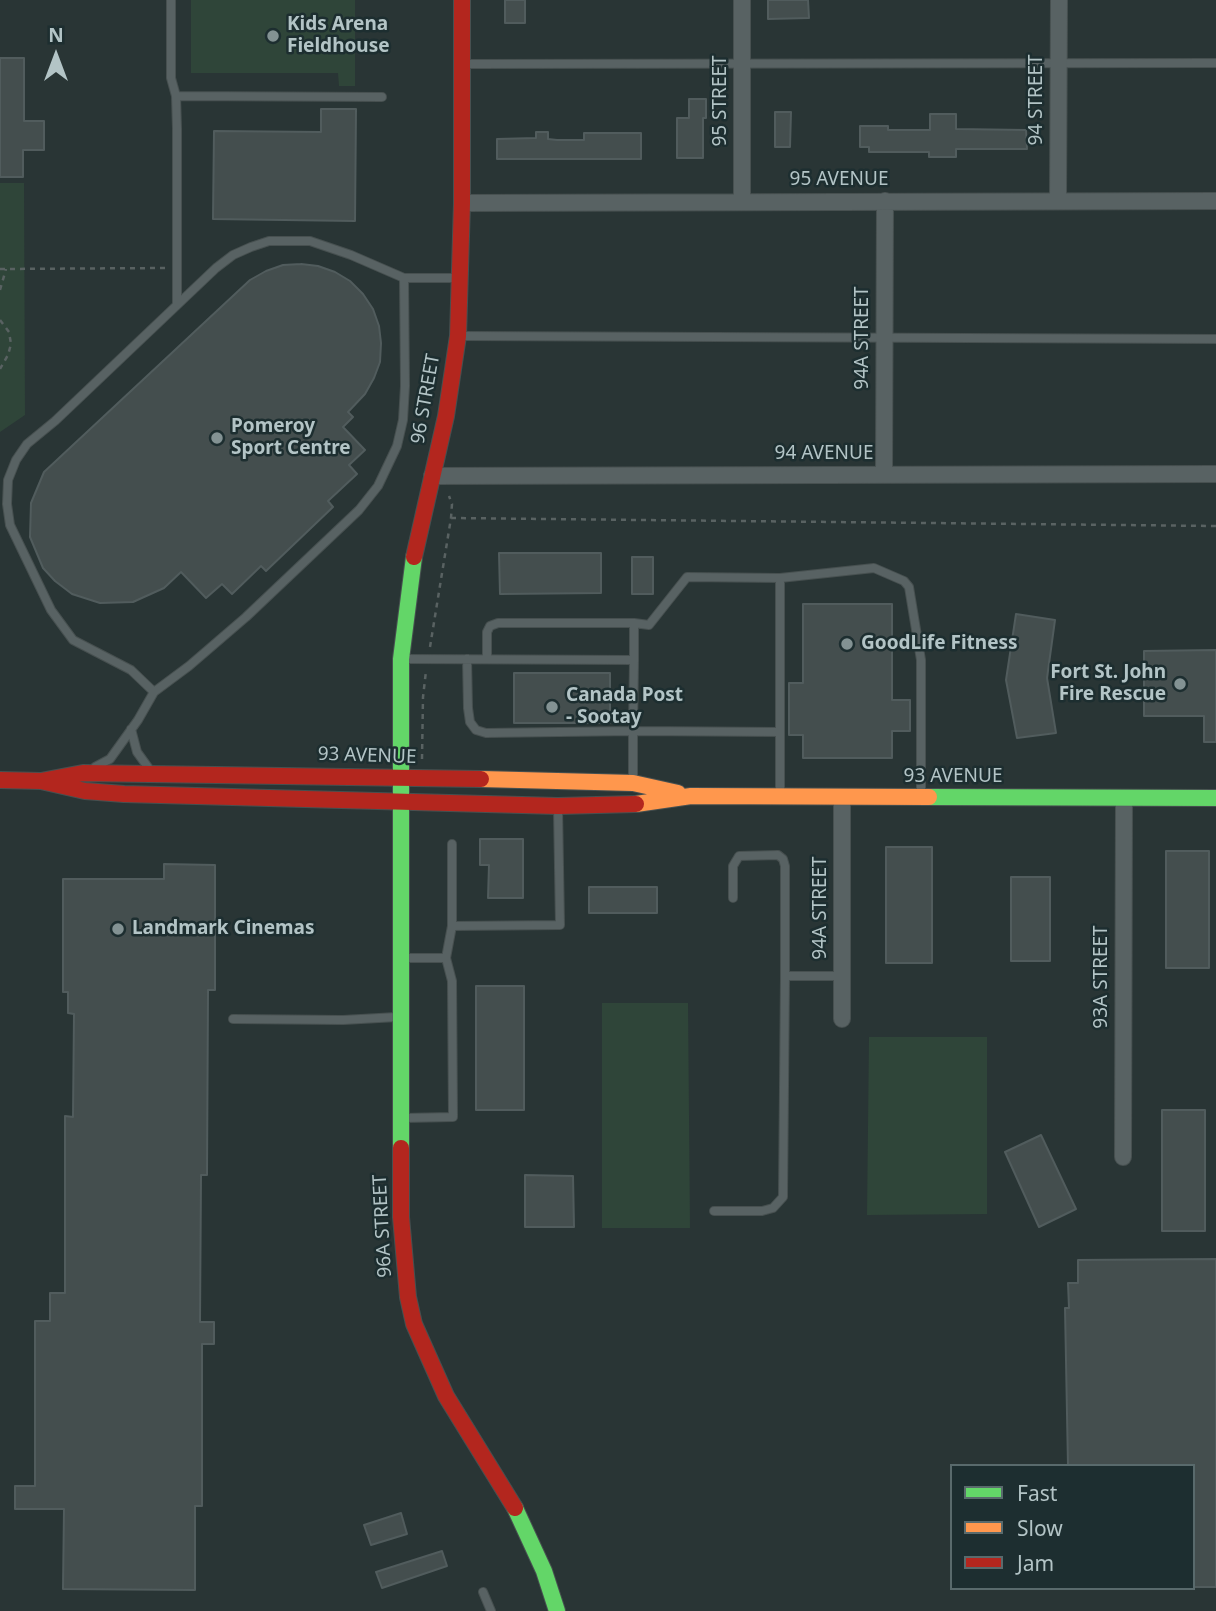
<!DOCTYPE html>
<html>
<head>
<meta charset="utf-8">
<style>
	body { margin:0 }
	#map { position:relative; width:1216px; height:1611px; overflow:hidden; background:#293535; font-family:"Noto Sans",sans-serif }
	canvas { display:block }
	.legend { position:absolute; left:950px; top:1464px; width:245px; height:126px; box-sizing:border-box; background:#1d2e30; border:2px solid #596a6c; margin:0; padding:9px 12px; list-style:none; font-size:21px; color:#b3c4c6 }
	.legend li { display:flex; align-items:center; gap:14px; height:35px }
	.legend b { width:35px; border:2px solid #596a6c }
	.north { position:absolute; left:21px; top:21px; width:70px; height:70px; -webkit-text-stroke:5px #1d2e30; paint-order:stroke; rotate:0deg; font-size:19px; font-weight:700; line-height:28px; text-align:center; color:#b3c4c6 }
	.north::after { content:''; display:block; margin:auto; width:24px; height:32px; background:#b3c4c6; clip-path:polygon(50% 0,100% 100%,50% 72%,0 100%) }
</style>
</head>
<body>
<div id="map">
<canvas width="1216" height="1611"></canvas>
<ul class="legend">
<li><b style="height:9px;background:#63d668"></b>Fast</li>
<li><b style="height:9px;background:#ff974d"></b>Slow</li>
<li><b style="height:9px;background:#b3261e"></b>Jam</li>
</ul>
<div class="north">N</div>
</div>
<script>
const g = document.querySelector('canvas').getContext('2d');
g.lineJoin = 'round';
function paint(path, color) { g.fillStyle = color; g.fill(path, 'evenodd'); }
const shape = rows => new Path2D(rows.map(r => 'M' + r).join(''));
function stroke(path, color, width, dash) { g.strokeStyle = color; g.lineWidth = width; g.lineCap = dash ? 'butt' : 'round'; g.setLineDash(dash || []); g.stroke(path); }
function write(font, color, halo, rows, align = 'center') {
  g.font = font + ' "Noto Sans",sans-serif'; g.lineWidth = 5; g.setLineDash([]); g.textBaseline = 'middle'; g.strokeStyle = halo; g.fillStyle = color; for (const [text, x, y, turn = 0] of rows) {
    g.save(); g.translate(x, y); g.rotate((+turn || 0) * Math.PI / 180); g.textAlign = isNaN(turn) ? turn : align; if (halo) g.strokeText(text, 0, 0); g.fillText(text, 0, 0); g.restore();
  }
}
const green = shape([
	[191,0,355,0,355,86,339,86,338,73,191,73],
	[0,183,24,183,25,415,0,432],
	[602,1003,688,1003,690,1228,602,1228],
	[869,1037,987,1037,987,1214,867,1215]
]);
const building = shape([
	[505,0,525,0,525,23,505,23,505,0],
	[768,0,808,0,809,18,768,19,768,0],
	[0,58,24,58,24,121,44,121,44,150,23,150,23,177,0,177,0,58],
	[689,99,706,99,706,118,703,118,703,158,677,158,677,118,689,118,689,99],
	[321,109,356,109,355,221,213,219,214,131,321,132,321,109],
	[775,112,791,112,790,147,775,147,775,112],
	[930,114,956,114,956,129,1026,130,1027,149,956,149,956,157,929,157,929,152,869,152,869,147,860,147,860,126,888,126,888,130,930,130,930,114],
	[536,132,548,132,548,139,557,140,584,140,584,133,641,133,641,159,497,159,497,139,536,138,536,132],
	[301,264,318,266,335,272,350,281,363,294,373,309,379,326,381,343,380,362,374,378,365,394,348,412,353,417,343,427,365,450,349,465,357,474,328,501,333,507,266,571,261,566,232,594,222,584,206,598,181,572,164,588,133,602,100,603,72,594,55,581,43,568,30,537,31,503,44,472,250,280,266,271,283,265,301,264],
	[499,553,601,553,601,593,500,594,499,553],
	[632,557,653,557,653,594,632,594,632,557],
	[803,604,892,604,892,700,910,700,910,731,892,731,892,758,803,758,803,735,789,735,789,683,803,683,803,604],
	[1016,614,1055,620,1047,678,1056,733,1017,738,1006,680,1016,614],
	[1216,650,1216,742,1204,742,1204,716,1144,716,1144,651,1216,650],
	[514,673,610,673,610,723,514,723,514,673],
	[480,839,523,839,523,898,488,898,489,865,480,865,480,839],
	[886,847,932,847,932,963,886,963,886,847],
	[1166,851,1209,851,1209,968,1166,968,1166,851],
	[164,864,215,865,215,990,208,990,207,1175,201,1175,200,1322,214,1322,214,1344,202,1344,202,1506,195,1506,195,1590,63,1589,64,1509,15,1509,15,1486,35,1486,35,1321,50,1321,50,1293,65,1293,65,1116,73,1117,74,1014,68,1013,68,992,63,992,63,879,164,879,164,864],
	[1011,877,1050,877,1050,961,1011,961,1011,877],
	[589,887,657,887,657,913,589,913,589,887],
	[476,986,524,986,524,1110,476,1110,476,986],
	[1162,1110,1205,1110,1205,1231,1162,1231,1162,1110],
	[1041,1135,1076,1209,1039,1227,1005,1152,1041,1135],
	[525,1175,573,1176,574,1227,525,1227,525,1175],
	[1216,1259,1216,1587,1193,1587,1193,1466,1068,1466,1065,1308,1069,1308,1068,1283,1078,1283,1078,1260,1216,1259],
	[401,1513,407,1534,371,1545,364,1525,401,1513],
	[442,1551,447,1566,382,1588,376,1572,442,1551]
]);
const path = shape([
	[0,269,167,268],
	[0,290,6,269],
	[0,320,9,332,11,344,8,355,0,369],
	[451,518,1216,526],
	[430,647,451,518,452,504,449,496],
	[422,759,423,697,426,671]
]);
const lane = shape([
	[171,0,171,78,176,96,177,129,177,305],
	[465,64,1216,63],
	[176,96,382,97],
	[461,336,1216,339],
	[404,659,634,660,633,731,780,732,780,793],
	[467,659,468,708,470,722,476,730,486,733,633,731,633,781],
	[487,659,487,632,490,626,498,623,634,623],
	[634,660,634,623,649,625,687,577,780,578],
	[154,692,131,670,73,640,51,610,10,525,7,504,8,480,16,460,27,444,55,421,216,268,233,255,251,247,269,241,310,241,351,255,404,278,457,278],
	[131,729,137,752,150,770],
	[780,732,780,578,874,568,904,581,909,587,921,660,921,795],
	[95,767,110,759,138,720,154,692,189,666,246,617,359,510,378,486,397,446,403,420,405,386,404,278],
	[452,844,452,926,560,925,558,809],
	[733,898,733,866,739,856,778,855,783,859,785,866,785,976],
	[403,958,446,958],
	[233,1019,343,1020,397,1017],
	[403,1118,453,1117,452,981,446,958,452,926],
	[714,1211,762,1211,773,1208,783,1197,785,976,842,976],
	[483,1592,491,1611]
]);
const street = shape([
	[742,0,742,201],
	[1058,200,1059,0],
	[462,203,1216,201],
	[884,475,885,201],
	[432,476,1216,474],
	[842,797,842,1019],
	[1123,1157,1124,798]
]);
const fast = shape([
	[929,797,1216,798],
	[401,1148,401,659,414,557],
	[515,1508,544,1571,557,1611]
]);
const slow = shape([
	[481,779,633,783,678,793],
	[636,804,691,796,929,797]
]);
const jam = shape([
	[414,557,446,416,458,336,462,203,462,0],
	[0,780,41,781,83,773,481,779],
	[41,781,85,791,124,794,558,806,636,804],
	[401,1148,401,1217,408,1297,414,1324,446,1396,515,1508]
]);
const markers = [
	[273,36,7,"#839293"],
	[217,438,7,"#839293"],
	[847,644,7,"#839293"],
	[1180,684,7,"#839293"],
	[552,707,7,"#839293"],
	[118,929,7,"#839293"]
];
const poiNames = [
	["Kids Arena",287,25],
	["Fieldhouse",287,47],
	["Pomeroy",231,427],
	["Sport Centre",231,449],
	["GoodLife Fitness",861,644],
	["Fort St. John",1166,673,"right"],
	["Fire Rescue",1166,695,"right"],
	["Canada Post",566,696],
	["- Sootay",566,718],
	["Landmark Cinemas",132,929]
];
const streetNames = [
	["94 STREET",1037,100,-90],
	["95 STREET",721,101,-90],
	["95 AVENUE",839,180],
	["94A STREET",863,338,-90],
	["96 STREET",426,399,-80],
	["94 AVENUE",824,454],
	["93 AVENUE",367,756,2],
	["93 AVENUE",953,777],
	["94A STREET",821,908,-90],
	["93A STREET",1102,977,-90],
	["96A STREET",383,1226,-93]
];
paint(green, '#2f4539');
paint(building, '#444e4e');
stroke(building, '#515c5d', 2);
stroke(lane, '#475050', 10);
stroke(street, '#475050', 18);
stroke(fast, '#475050', 18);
stroke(slow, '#475050', 18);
stroke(jam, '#475050', 18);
stroke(path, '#596262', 2.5, [5, 5]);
stroke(lane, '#586263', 8);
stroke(street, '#586263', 16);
stroke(fast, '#63d668', 16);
stroke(slow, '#ff974d', 16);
stroke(jam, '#b3261e', 16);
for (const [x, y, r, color] of markers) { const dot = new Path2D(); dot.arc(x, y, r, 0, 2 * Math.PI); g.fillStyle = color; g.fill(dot); stroke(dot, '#1d2e30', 2.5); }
write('bold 19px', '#b3c4c6', '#1d2e30', poiNames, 'left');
write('19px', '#b3c4c6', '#1d2e30', streetNames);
</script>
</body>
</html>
